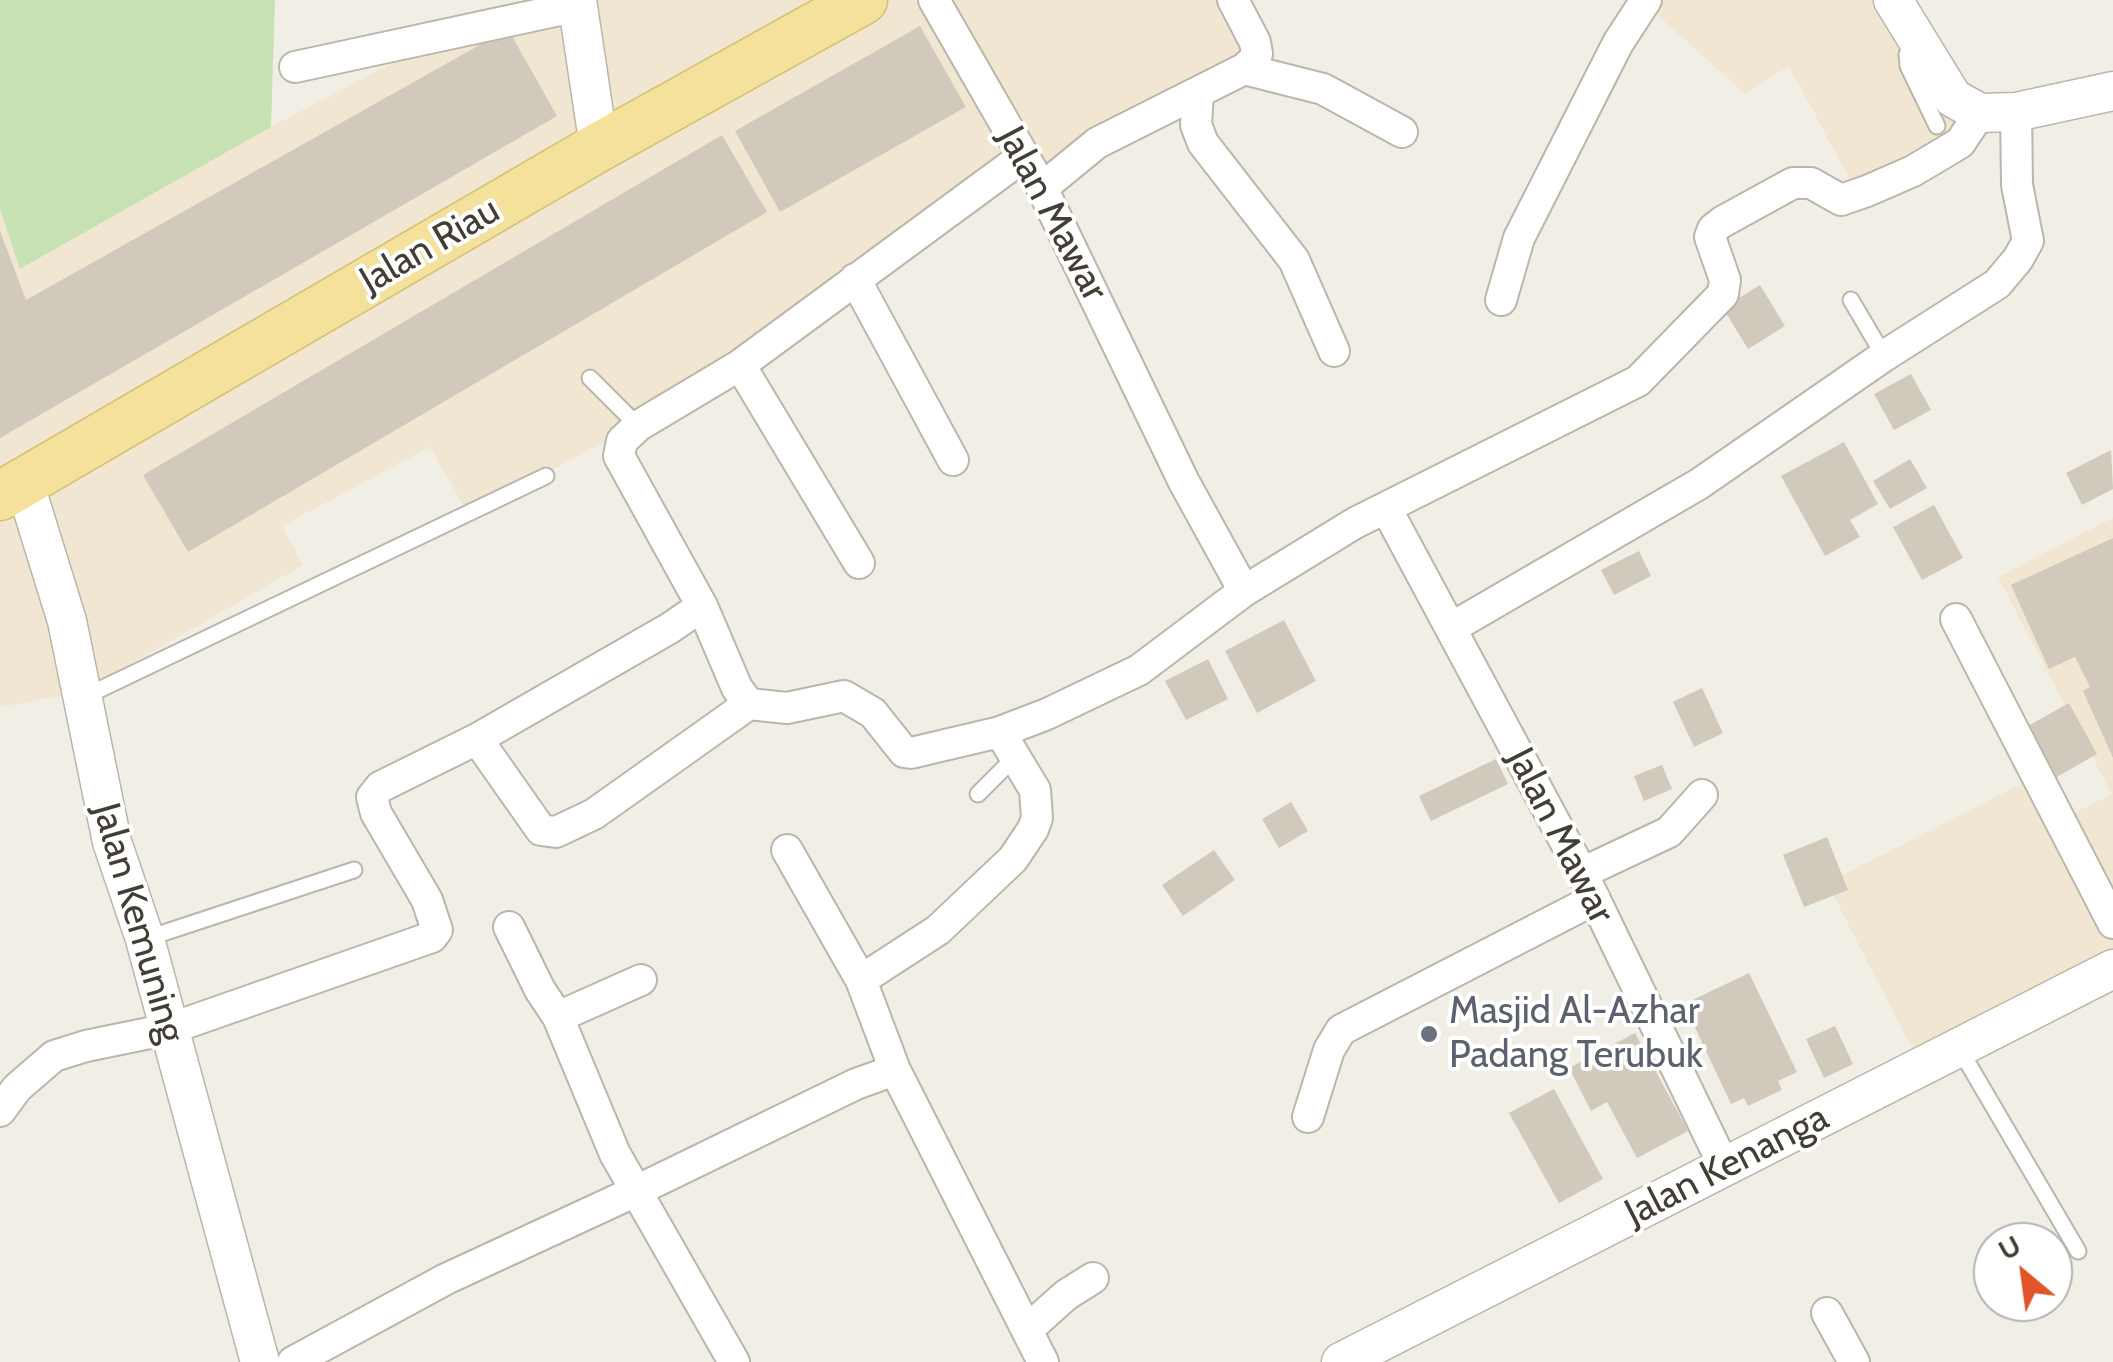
<!DOCTYPE html>
<html>
<head>
<meta charset="utf-8">
<style>
	body { margin:0 }
	#map { position:relative; width:2113px; height:1362px; overflow:hidden; background:#f0eee5; font-family:Cabin,sans-serif }
	canvas { display:block }
	.north { position:absolute; left:1973px; top:1222px; width:100px; height:100px; box-sizing:border-box; background:#fff; border:2px solid #b3b2ae; border-radius:50%; rotate:331deg; font-size:28px; font-weight:700; line-height:40px; text-align:center; color:#423e35 }
	.north::after { content:''; display:block; margin:auto; width:35px; height:45px; background:#e2552b; clip-path:polygon(50% 0,100% 100%,50% 72%,0 100%) }
</style>
</head>
<body>
<div id="map">
<canvas width="2113" height="1362"></canvas>
<div class="north">U</div>
</div>
<script>
const g = document.querySelector('canvas').getContext('2d');
g.lineJoin = 'round';
function paint(path, color) { g.fillStyle = color; g.fill(path, 'evenodd'); }
const shape = rows => new Path2D(rows.map(r => 'M' + r).join(''));
function stroke(path, color, width, dash) { g.strokeStyle = color; g.lineWidth = width; g.lineCap = dash ? 'butt' : 'round'; g.setLineDash(dash || []); g.stroke(path); }
function write(font, color, halo, rows, align = 'center') {
  g.font = font + ' Cabin,sans-serif'; g.lineWidth = 8; g.setLineDash([]); g.textBaseline = 'middle'; g.strokeStyle = halo; g.fillStyle = color; for (const [text, x, y, turn = 0] of rows) {
    g.save(); g.translate(x, y); g.rotate((+turn || 0) * Math.PI / 180); g.textAlign = isNaN(turn) ? turn : align; if (halo) g.strokeText(text, 0, 0); g.fillText(text, 0, 0); g.restore();
  }
}
const commercial = shape([
	[574,0,1237,0,1218,11,1247,63,1021,188,1000,168,618,434,469,515,430,447,282,526,303,565,82,692,0,707,0,209,21,269,271,127,428,44],
	[1641,0,1898,0,1971,98,1953,137,1854,187,1789,66,1745,94],
	[2113,518,2113,954,2110,949,1913,1050,1827,883,2023,783,2045,828,2112,794,1998,577]
]);
const green = shape([
	[0,0,275,0,271,127,20,269,0,209]
]);
const building = shape([
	[920,26,966,107,780,212,735,131],
	[508,29,557,116,0,438,0,231,26,300],
	[722,135,767,212,188,552,143,475],
	[1760,285,1785,326,1748,349,1723,308],
	[1911,374,1931,410,1894,430,1874,394],
	[1844,442,1878,504,1850,520,1860,537,1825,556,1781,476],
	[2111,450,2113,489,2082,505,2066,473],
	[1910,459,1927,488,1890,509,1873,481],
	[1934,505,1963,558,1922,580,1893,527],
	[2113,538,2113,758,2083,691,2090,687,2075,657,2049,669,2011,585],
	[1639,551,1651,576,1614,595,1601,570],
	[1284,620,1316,681,1257,713,1225,651],
	[1208,659,1228,699,1186,720,1165,681],
	[1702,688,1723,733,1694,747,1673,702],
	[2069,703,2097,754,2055,778,2026,727],
	[1496,759,1508,784,1431,821,1419,796],
	[1662,765,1672,789,1644,801,1634,776],
	[1291,802,1308,831,1279,848,1262,819],
	[1827,837,1848,890,1804,907,1783,855],
	[1214,850,1235,880,1183,916,1162,885],
	[1749,973,1797,1072,1778,1081,1782,1090,1748,1106,1744,1098,1731,1104,1684,1004],
	[1835,1026,1853,1064,1824,1078,1806,1039],
	[1635,1033,1688,1131,1637,1158,1607,1102,1591,1111,1569,1068],
	[1554,1089,1603,1179,1559,1203,1509,1113]
]);
const service = shape([
	[1914,44,1907,54,1908,66,1937,126],
	[1851,300,1884,356],
	[590,378,638,426],
	[84,697,546,476],
	[978,794,1015,757],
	[145,939,354,870],
	[1959,1048,2078,1251]
]);
const minor = shape([
	[934,0,1042,188,1184,482,1244,591],
	[295,67,578,6],
	[1244,69,1323,89,1402,132],
	[1198,93,1196,125,1203,143,1294,260,1334,351],
	[1042,188,1097,143,1244,69,1253,61,1257,54,1255,42,1233,0],
	[855,279,953,460],
	[1501,300,1519,238,1618,43,1646,0],
	[740,365,859,563],
	[1386,508,1582,873,1725,1168],
	[1956,619,2113,923],
	[1451,628,1699,484,1884,356,1997,284,2018,259,2028,241,2017,185,2016,112],
	[749,704,737,688,702,606,619,456,622,441,638,426,740,365,1024,156],
	[1000,732,1035,790,1037,818,1033,829,1013,859,938,930,861,980,895,1070,1043,1362],
	[477,739,541,830,556,832,594,814,749,704,787,708,844,696,873,713,904,752,911,753,1000,732,1047,714,1139,670,1244,591,1355,523,1638,381,1723,294,1725,280,1710,237,1713,229,1722,222,1793,183,1811,183,1841,200,1867,191,1913,171,1960,143,1980,113],
	[787,850,861,980],
	[1582,873,1669,832,1702,795],
	[509,927,540,990,558,1017],
	[641,980,558,1017,615,1154,734,1362],
	[0,1111,17,1088,54,1056,86,1046,169,1029,432,937,437,930,427,900,376,813,372,797,380,787,477,739,670,628,702,606],
	[1308,1117,1329,1050,1341,1030,1595,899],
	[1827,1313,1854,1362],
	[1027,1330,1066,1295,1093,1278],
	[293,1362,446,1279,634,1192,856,1084,895,1070]
]);
const tertiary = shape([
	[577,0,599,147],
	[1893,0,1953,98,1980,113,2016,112,2113,91],
	[24,482,67,621,112,842,145,939,260,1362],
	[1341,1362,2113,969]
]);
const primary = shape([
	[0,496,599,147,863,0]
]);
const markers = [
	[1429,1034,10,"#6b7280"]
];
const streetNames = [
	["Jalan Mawar",1052,214,62],
	["Jalan Riau",430,246,-30],
	["Jalan Mawar",1560,836,63],
	["Jalan Kemuning",138,923,74],
	["Jalan Kenanga",1727,1166,-27]
];
const worshipNames = [
	["Masjid Al-Azhar",1449,1012],
	["Padang Terubuk",1449,1056]
];
paint(commercial, '#f1e6d2');
paint(green, '#c8e1b2');
paint(building, '#d1cabc');
stroke(service, '#bbb6a9', 19);
stroke(minor, '#bbb6a9', 34);
stroke(tertiary, '#bbb6a9', 41);
stroke(primary, '#d5bf6e', 51);
stroke(service, '#fff', 15);
stroke(minor, '#fff', 30);
stroke(tertiary, '#fff', 38);
stroke(primary, '#f3e19c', 48);
for (const [x, y, r, color] of markers) { const dot = new Path2D(); dot.arc(x, y, r, 0, 2 * Math.PI); g.fillStyle = color; g.fill(dot); stroke(dot, '#fff', 4); }
write('38px', '#423e35', '#fff', streetNames);
write('38px', '#5b616d', '#fff', worshipNames, 'left');
</script>
</body>
</html>
